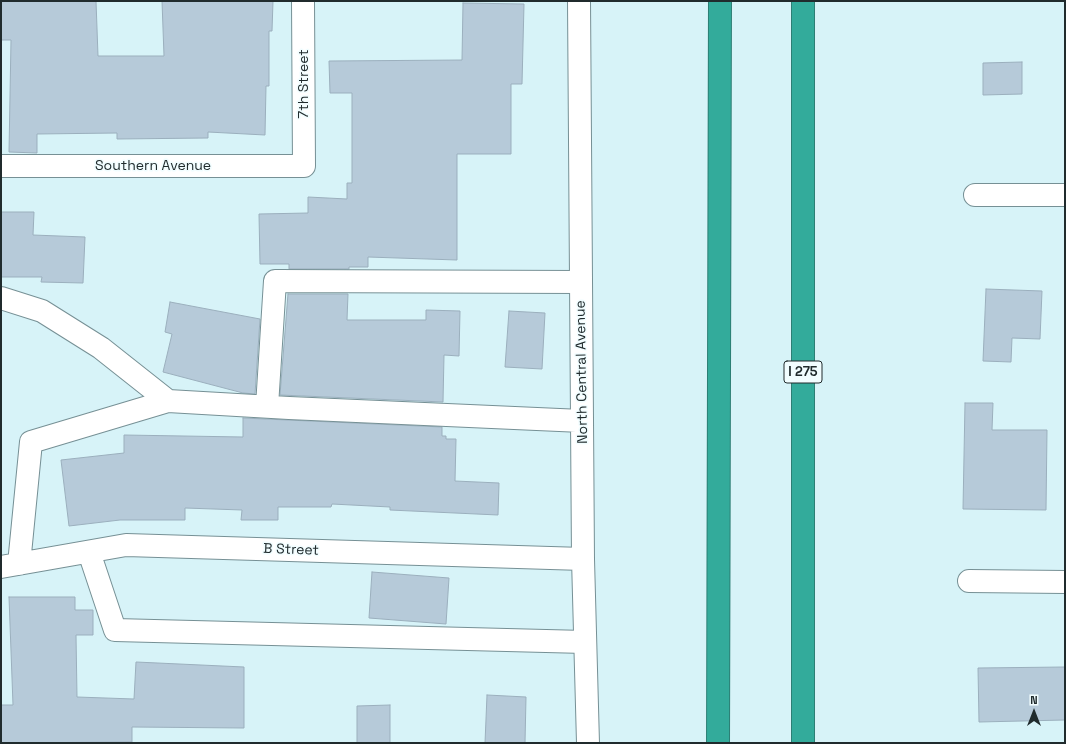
<!DOCTYPE html>
<html>
<head>
<meta charset="utf-8">
<style>
	body { margin:0 }
	#map { position:relative; width:1066px; height:744px; overflow:hidden; background:#d7f3f8; font-family:"Space Grotesk",sans-serif }
	canvas { display:block }
	.frame { position:absolute; inset:0; border:2px solid #202b2d; pointer-events:none }
	.north { position:absolute; left:1014px; top:692px; width:40px; height:40px; -webkit-text-stroke:3px #f1fdff; paint-order:stroke; rotate:0deg; font-size:11px; font-weight:700; line-height:16px; text-align:center; color:#202b2d }
	.north::after { content:''; display:block; margin:auto; width:14px; height:18px; background:#202b2d; clip-path:polygon(50% 0,100% 100%,50% 72%,0 100%) }
</style>
</head>
<body>
<div id="map">
<canvas width="1066" height="744"></canvas>
<div class="frame"></div>
<div class="north">N</div>
</div>
<script>
const g = document.querySelector('canvas').getContext('2d');
g.lineJoin = 'round';
function paint(path, color) { g.fillStyle = color; g.fill(path, 'evenodd'); }
const shape = rows => new Path2D(rows.map(r => 'M' + r).join(''));
function stroke(path, color, width, dash) { g.strokeStyle = color; g.lineWidth = width; g.lineCap = dash ? 'butt' : 'round'; g.setLineDash(dash || []); g.stroke(path); }
function write(font, color, halo, rows, align = 'center') {
  g.font = font + ' "Space Grotesk",sans-serif'; g.lineWidth = 3; g.setLineDash([]); g.textBaseline = 'middle'; g.strokeStyle = halo; g.fillStyle = color; for (const [text, x, y, turn = 0] of rows) {
    g.save(); g.translate(x, y); g.rotate((+turn || 0) * Math.PI / 180); g.textAlign = isNaN(turn) ? turn : align; if (halo) g.strokeText(text, 0, 0); g.fillText(text, 0, 0); g.restore();
  }
}
const building = shape([
	[1,1,96,1,98,56,164,56,162,1,273,1,272,31,269,31,269,86,266,86,265,135,208,132,208,138,117,139,117,133,37,134,37,153,9,152,11,40,1,40,1,1],
	[463,3,524,4,522,84,511,84,511,154,457,154,457,260,368,257,368,267,349,267,349,269,289,269,289,264,260,264,259,214,308,213,308,197,347,199,347,183,352,183,352,93,330,93,329,61,462,60,463,3],
	[1022,62,1022,94,983,95,983,63,1022,62],
	[1,212,34,212,33,235,85,237,83,283,41,282,42,277,1,277,1,212],
	[986,289,1042,291,1040,339,1012,338,1011,362,983,361,986,289],
	[288,294,348,294,347,320,426,320,426,310,460,311,459,356,444,355,443,402,280,395,288,294],
	[170,302,260,319,255,394,243,393,163,372,172,334,165,332,170,302],
	[509,311,545,313,542,369,505,367,509,311],
	[965,403,993,403,992,430,1047,430,1046,510,963,509,965,403],
	[243,418,442,427,442,436,446,436,446,439,456,439,455,481,499,483,498,515,390,510,390,507,332,504,331,507,278,507,278,520,241,520,242,510,185,508,185,520,120,520,69,526,61,460,124,453,124,435,243,437,243,418],
	[372,572,449,578,446,624,369,618,372,572],
	[9,597,75,597,75,610,93,610,93,635,76,635,77,697,134,699,136,662,244,667,244,728,132,727,132,742,1,743,1,705,13,705,9,597],
	[1065,667,1065,720,979,722,978,668,1065,667],
	[487,695,526,697,525,743,485,743,487,695],
	[390,705,390,743,357,743,357,706,390,705]
]);
const minor = shape([
	[579,1,583,559,588,743],
	[1,166,304,166,303,1],
	[975,195,1065,195],
	[1,298,42,311,101,348,168,401],
	[267,406,275,281,581,282],
	[89,552,115,630,585,642],
	[19,564,31,442,168,401,289,408,582,421],
	[1,567,126,545,583,559],
	[969,581,1065,582]
]);
const highway = shape([
	[718,743,720,1],
	[803,743,803,1]
]);
const shields = [
	[803,372,38]
];
const shieldNames = [
	["I 275",803,372]
];
const streetNames = [
	["7th Street",304,84,-90],
	["Southern Avenue",153,166],
	["North Central Avenue",582,372,-91],
	["B Street",291,550,2]
];
paint(building, '#b6cad9');
stroke(building, '#9bafbd', 1);
stroke(minor, '#769095', 24);
stroke(highway, '#2c7e74', 24);
stroke(minor, '#fff', 22);
stroke(highway, '#33ab9b', 22);
for (const [x, y, w] of shields) { const box = new Path2D(); box.roundRect(x - w / 2, y - 11, w, 22, 3); g.fillStyle = '#f1fdff'; g.fill(box); stroke(box, '#202b2d', 1); }
write('bold 13px', '#202b2d', null, shieldNames);
write('14px', '#202b2d', '#f1fdff', streetNames);
</script>
</body>
</html>
